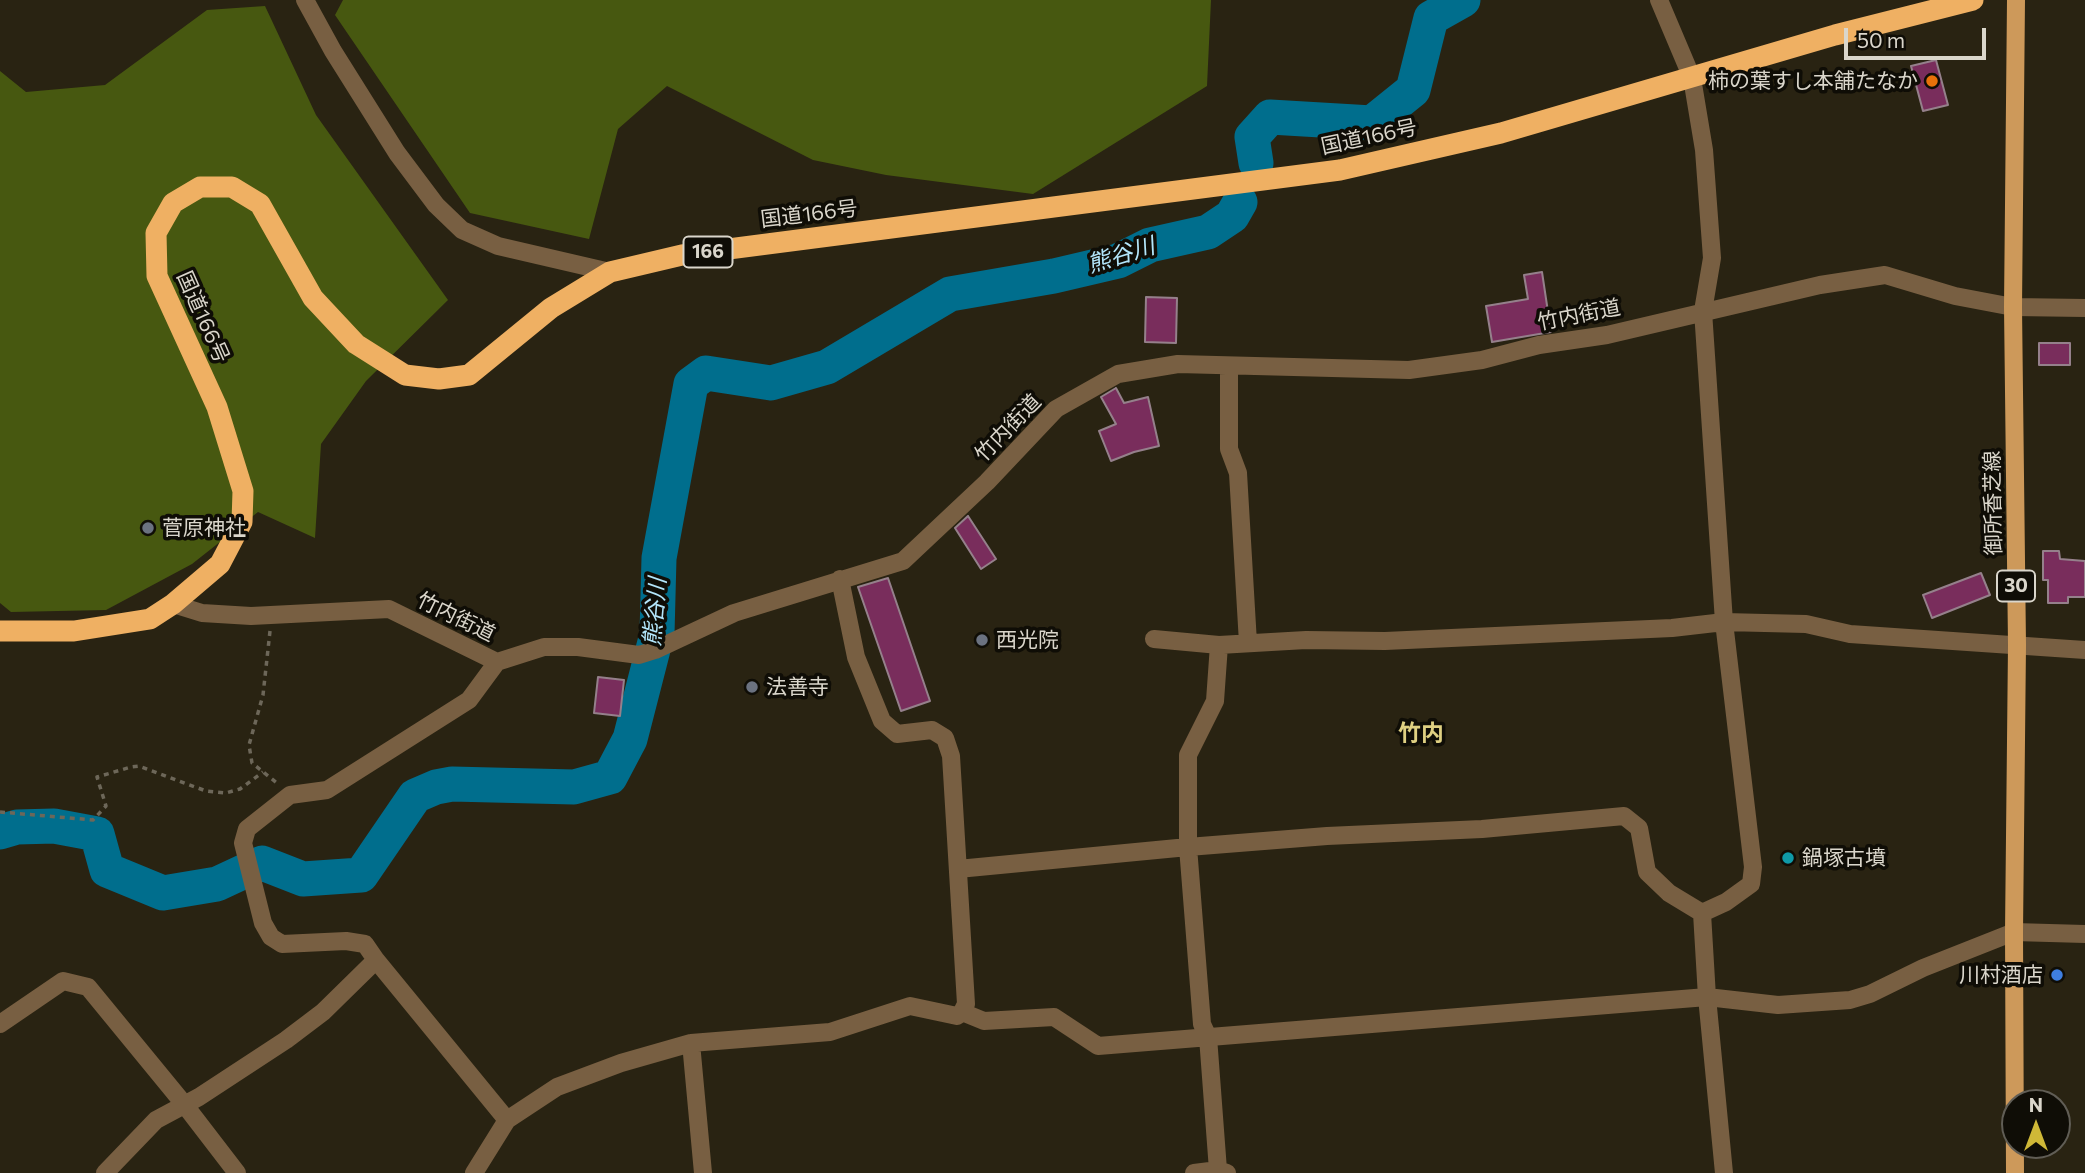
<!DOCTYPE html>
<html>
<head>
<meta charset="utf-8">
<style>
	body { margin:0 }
	#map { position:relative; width:2085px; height:1173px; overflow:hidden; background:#292312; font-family:Commissioner,sans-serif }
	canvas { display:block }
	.north { position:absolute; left:2001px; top:1089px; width:70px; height:70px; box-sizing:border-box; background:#0f0d06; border:2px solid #605d55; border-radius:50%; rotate:0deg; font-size:19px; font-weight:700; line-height:28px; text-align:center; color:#dad6cb }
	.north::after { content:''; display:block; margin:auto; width:24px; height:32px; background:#cfb837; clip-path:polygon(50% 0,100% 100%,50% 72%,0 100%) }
	.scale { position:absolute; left:1844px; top:28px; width:142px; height:32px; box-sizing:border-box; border:4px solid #dad6cb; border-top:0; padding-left:9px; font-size:21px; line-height:24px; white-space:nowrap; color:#dad6cb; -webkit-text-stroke:5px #0f0d06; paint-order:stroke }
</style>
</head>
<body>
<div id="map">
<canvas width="2085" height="1173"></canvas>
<div class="north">N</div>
<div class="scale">50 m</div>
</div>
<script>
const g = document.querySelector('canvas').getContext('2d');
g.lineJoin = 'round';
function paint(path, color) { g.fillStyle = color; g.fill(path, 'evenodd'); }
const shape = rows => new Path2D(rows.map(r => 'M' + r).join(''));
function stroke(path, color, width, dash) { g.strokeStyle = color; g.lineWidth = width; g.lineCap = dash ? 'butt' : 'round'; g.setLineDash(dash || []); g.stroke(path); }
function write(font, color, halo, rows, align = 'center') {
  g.font = font + ' Commissioner,"Noto Sans JP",sans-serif'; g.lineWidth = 7; g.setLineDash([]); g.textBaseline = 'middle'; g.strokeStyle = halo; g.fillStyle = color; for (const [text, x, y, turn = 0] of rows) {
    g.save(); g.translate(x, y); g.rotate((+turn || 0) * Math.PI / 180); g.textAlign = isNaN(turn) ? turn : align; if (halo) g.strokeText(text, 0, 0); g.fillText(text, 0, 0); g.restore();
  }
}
const forest = shape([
	[343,0,1211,0,1207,86,1033,194,886,175,813,160,667,86,618,129,589,239,470,213,335,15],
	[265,6,316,115,448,300,366,381,321,444,315,538,258,512,192,564,106,610,11,612,0,603,0,71,26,92,105,85,207,10]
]);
const river = shape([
	[1256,163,1252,137,1270,117,1372,123,1413,90,1431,18,1463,0],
	[0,832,17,827,54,826,97,834,107,870,163,893,217,884,262,863,303,879,361,875,415,796,436,787,452,784,574,787,610,777,630,739,657,634,659,558,691,384,706,373,771,383,827,367,950,294,1054,276,1118,261,1150,245,1208,232,1232,216,1240,202]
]);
const building = shape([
	[1936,60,1948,105,1923,111,1911,66,1936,60],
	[1542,272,1551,332,1492,342,1486,306,1528,299,1524,275,1542,272],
	[1146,297,1177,298,1176,343,1145,342,1146,297],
	[2039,343,2070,343,2070,365,2039,365,2039,343],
	[1116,388,1124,403,1148,397,1159,446,1134,452,1111,461,1099,431,1116,424,1101,397,1116,388],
	[968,516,996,559,981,569,955,528,968,516],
	[2043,551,2059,551,2060,559,2085,561,2085,597,2068,597,2068,603,2048,603,2048,580,2043,580,2043,551],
	[1981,573,1990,595,1932,618,1923,595,1981,573],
	[888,578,930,701,901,711,858,587,888,578],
	[598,677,624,680,620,716,594,713,598,677]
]);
const path = shape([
	[270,631,263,695,249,745,252,763,277,783],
	[0,812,93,820,106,806,97,777,131,767,139,766,206,791,226,793,240,789,263,772]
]);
const minor = shape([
	[305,0,333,51,397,153,436,205,462,230,498,246,610,272],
	[1659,0,1692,78,1704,150,1712,258,1703,311,1724,622,1753,867,1751,884,1726,902,1702,913],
	[1229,367,1229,449,1238,473,1248,643],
	[840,579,856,657,882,721,897,734,932,730,945,738,951,756,966,1004,962,1012],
	[173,604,202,613,251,616,389,609,497,662,544,647,578,647,639,655,655,650,734,613,903,561,987,482,1056,409,1118,374,1178,364,1409,370,1482,360,1539,345,1607,335,1820,285,1885,275,1955,296,2013,307,2085,308],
	[1154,639,1219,645,1306,640,1385,641,1672,628,1724,622,1806,624,1850,634,2085,650],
	[958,869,1188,847,1327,836,1482,829,1624,816,1639,828,1647,872,1669,893,1702,913,1707,997,1724,1173],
	[376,960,365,944,346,941,282,944,271,937,263,923,243,843,247,829,290,795,327,790,469,700,497,662],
	[0,1024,63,981,88,987,184,1104,237,1173],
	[691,1043,703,1173],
	[1218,1170,1208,1037,1202,1024,1188,847,1188,755,1215,701,1219,645],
	[105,1173,156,1120,199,1097,286,1040,323,1012,376,960,507,1120],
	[474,1173,507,1120,557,1087,621,1063,691,1043,830,1032,910,1006,957,1016,962,1012,984,1021,1054,1017,1098,1046,1707,997,1778,1005,1850,1000,1870,994,1923,968,2014,932,2085,934],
	[1194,1173,1218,1170,1227,1173]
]);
const major = shape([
	[2015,1173,2014,932,2017,645,2013,307,2016,0]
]);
const highway = shape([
	[0,631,74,631,150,619,173,604,220,564,242,522,243,491,217,407,157,276,156,233,173,203,200,187,232,187,260,204,313,298,356,344,405,375,439,379,469,375,551,308,610,272,682,255,1340,170,1501,133,1835,35,1973,0]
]);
const markers = [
	[1932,81,7,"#e8710a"],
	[148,528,7,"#6b7280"],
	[982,640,7,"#6b7280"],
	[752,687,7,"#6b7280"],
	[1788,858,7,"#0f9aa8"],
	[2057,975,7,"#3f7fe0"]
];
const shields = [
	[708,252,49],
	[2016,586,38]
];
const shieldNames = [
	["166",708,252],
	["30",2016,586]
];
const poiNames = [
	["柿の葉すし本舗たなか",1918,81,"right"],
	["菅原神社",162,528],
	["西光院",996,640],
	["法善寺",766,687],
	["鍋塚古墳",1802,858],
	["川村酒店",2043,975,"right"]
];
const streetNames = [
	["国道166号",1369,137,-12],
	["国道166号",809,214,-7],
	["竹内街道",1579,315,-11],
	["国道166号",203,317,66],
	["竹内街道",1008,428,-46],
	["御所香芝線",1993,503,-91],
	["竹内街道",456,617,26]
];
const waterNames = [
	["熊谷川",1121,255,-17],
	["熊谷川",655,612,-85]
];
const neighbourhoodNames = [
	["竹内",1421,733]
];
paint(forest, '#475810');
stroke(river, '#006e8d', 35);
paint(building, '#792d5c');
stroke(building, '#95808b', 2);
stroke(path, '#6d6759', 3.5, [5, 5]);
stroke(minor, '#785f42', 18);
stroke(major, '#cd995a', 18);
stroke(highway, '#efb063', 21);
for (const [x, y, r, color] of markers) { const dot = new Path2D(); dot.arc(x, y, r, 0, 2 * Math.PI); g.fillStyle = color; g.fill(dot); stroke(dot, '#0f0d06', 2.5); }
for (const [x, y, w] of shields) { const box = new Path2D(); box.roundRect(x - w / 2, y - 15.5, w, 31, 5); g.fillStyle = '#0f0d06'; g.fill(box); stroke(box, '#dad6cb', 2); }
write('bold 19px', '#dad6cb', null, shieldNames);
write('21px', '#dad6cb', '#0f0d06', poiNames, 'left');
write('21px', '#dad6cb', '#0f0d06', streetNames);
write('italic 23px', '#b3e6fb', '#0f0d06', waterNames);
write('bold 23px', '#dfd082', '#0f0d06', neighbourhoodNames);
</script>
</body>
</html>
